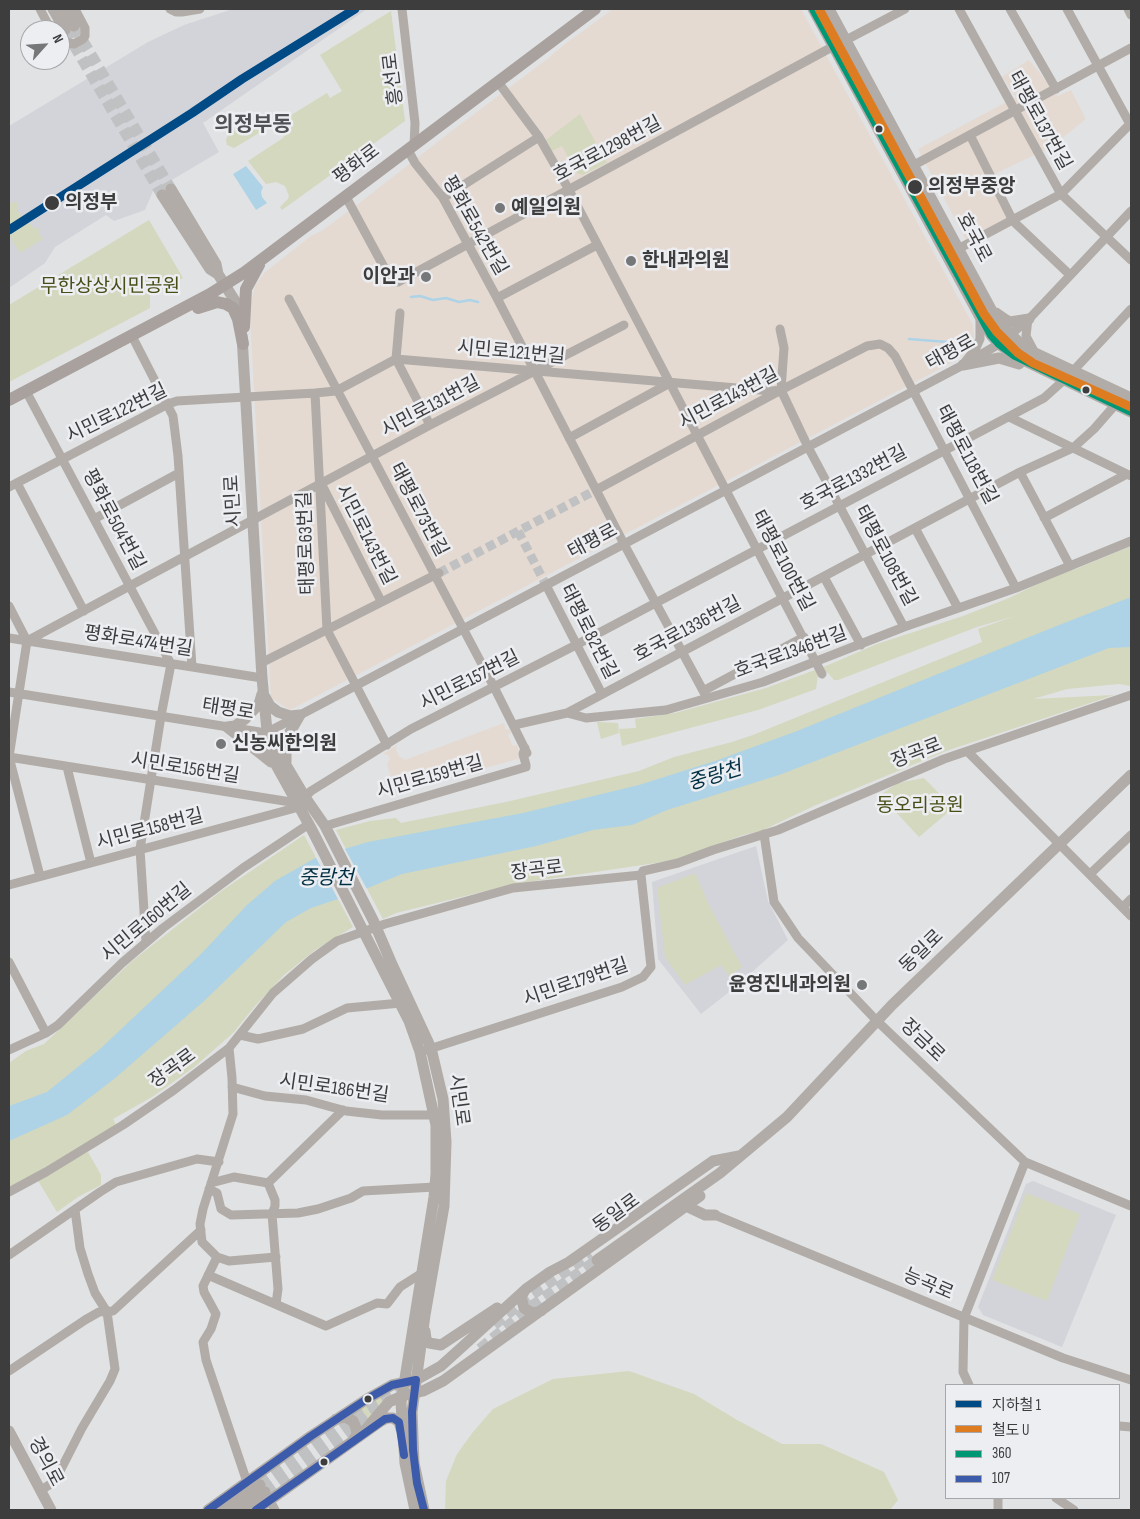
<!DOCTYPE html>
<html>
<head>
<meta charset="utf-8">
<style>
	body { margin:0 }
	#map { position:relative; width:1140px; height:1519px; overflow:hidden; background:#e1e2e3; font-family:"Sofia Sans Condensed","Noto Sans KR",sans-serif }
	canvas { display:block }
	.frame { position:absolute; inset:0; border:10px solid #3d3d3e; pointer-events:none }
	.legend { position:absolute; left:945px; top:1384px; width:175px; height:115px; box-sizing:border-box; background:#edeef2; border:1px solid #a7a7aa; margin:0; padding:6px 9px; list-style:none; font-size:15px; color:#3d3d3e }
	.legend li { display:flex; align-items:center; gap:10px; height:25px }
	.legend b { width:25px; border:1px solid #a7a7aa }
	.north { position:absolute; left:20px; top:20px; width:50px; height:50px; box-sizing:border-box; background:#edeef2; border:1px solid #a7a7aa; border-radius:50%; rotate:64deg; font-size:14px; font-weight:700; line-height:20px; text-align:center; color:#3d3d3e }
	.north::after { content:''; display:block; margin:auto; width:18px; height:22px; background:#767778; clip-path:polygon(50% 0,100% 100%,50% 72%,0 100%) }
</style>
</head>
<body>
<div id="map">
<canvas width="1140" height="1519"></canvas>
<div class="frame"></div>
<ul class="legend">
<li><b style="height:6px;background:#004a85"></b>지하철 1</li>
<li><b style="height:6px;background:#de7c21"></b>철도 U</li>
<li><b style="height:6px;background:#009775"></b>360</li>
<li><b style="height:6px;background:#3d5bab"></b>107</li>
</ul>
<div class="north">N</div>
</div>
<script>
const g = document.querySelector('canvas').getContext('2d');
g.lineJoin = 'round';
function paint(path, color) { g.fillStyle = color; g.fill(path, 'evenodd'); }
const shape = rows => new Path2D(rows.map(r => 'M' + r).join(''));
function stroke(path, color, width, dash) { g.strokeStyle = color; g.lineWidth = width; g.lineCap = dash ? 'butt' : 'round'; g.setLineDash(dash || []); g.stroke(path); }
function write(font, color, halo, rows, align = 'center') {
  g.font = font + ' "Sofia Sans Condensed","Noto Sans KR",sans-serif'; g.lineWidth = 5; g.setLineDash([]); g.textBaseline = 'middle'; g.strokeStyle = halo; g.fillStyle = color; for (const [text, x, y, turn = 0] of rows) {
    g.save(); g.translate(x, y); g.rotate((+turn || 0) * Math.PI / 180); g.textAlign = isNaN(turn) ? turn : align; if (halo) g.strokeText(text, 0, 0); g.fillText(text, 0, 0); g.restore();
  }
}
const commercial = shape([
	[613,9,801,9,973,325,974,336,973,343,967,352,955,361,290,710,271,698,250,317,250,306,255,286,264,273,311,236,323,230,358,204,449,133,546,60,565,44],
	[1029,60,1058,96,1071,90,1086,119,1051,147,997,173,1007,219,966,240,918,149,1016,97,1002,77],
	[504,723,506,730,509,729,511,733,508,735,513,746,517,745,521,758,396,793,387,764,390,759,388,755,383,754,397,745,396,750,399,756,405,760]
]);
const built = shape([
	[233,9,367,9,203,123,219,152,153,191,145,210,114,221,106,215,55,247,45,263,9,288,9,126,148,42,184,25],
	[756,846,768,901,788,940,733,989,701,1014,658,959,652,882],
	[1033,1181,1116,1215,1062,1347,983,1315,978,1307,1026,1184]
]);
const green = shape([
	[391,11,405,121,282,210,280,207,288,199,289,196,285,186,276,182,266,184,248,161,283,138,289,129,288,117,327,93,330,98,342,91,320,55],
	[265,113,270,116,272,120,269,127,234,148,227,145,226,140,228,135,261,114],
	[580,114,607,163,582,175,577,173,562,146,552,151,546,140],
	[17,202,18,212,34,228,41,229,38,232,43,239,20,253,9,235,9,203],
	[149,220,183,278,150,295,150,308,9,382,9,305],
	[1131,546,1131,686,1119,684,1067,689,1033,699,1114,695,946,751,816,805,761,831,743,835,676,860,514,884,396,913,383,919,336,830,370,821,396,818,401,823,506,802,639,771,674,757,732,742,753,735,982,642,978,629,1015,616,977,627,838,680,834,680,828,673,824,672,818,675,816,689,758,710,622,746,619,729,636,728,635,719,675,713,766,688,826,666,877,644,963,616,1009,598,1064,571,1076,569],
	[597,722,618,723,619,733,601,739],
	[924,778,953,808,919,837,880,795,898,783],
	[304,835,353,927,315,950,284,975,255,1006,233,1033,193,1068,152,1097,113,1119,116,1125,42,1170,9,1188,9,1063,26,1051,44,1044,131,962,220,892],
	[695,873,710,907,742,967,729,976,721,965,685,985,665,957,657,888],
	[88,1152,101,1175,101,1185,78,1197,57,1212,37,1179],
	[1026,1193,1080,1214,1047,1301,992,1280],
	[629,1371,694,1394,737,1420,782,1444,821,1444,884,1472,898,1500,890,1510,445,1510,446,1481,457,1454,473,1432,493,1409,553,1379],
	[380,1397,383,1399,383,1401,361,1428,352,1414]
]);
const water = shape([
	[246,166,263,187,261,192,262,197,267,203,256,210,233,174],
	[1131,597,1131,647,1109,648,779,775,667,810,632,825,593,830,536,846,402,874,353,894,311,908,286,922,204,1001,114,1079,67,1115,9,1141,9,1106,47,1092,100,1049,201,954,247,905,275,881,317,857,368,842,523,813,639,785,718,760,797,731,1054,627]
]);
const pier = shape([
	[344,847,368,891,339,901,315,856]
]);
const stream = shape([
	[411,297,420,296,433,300,446,298,459,302,470,300,478,302],
	[909,339,947,342]
]);
const minorTunnel = shape([
	[518,531,546,585],
	[439,573,596,490]
]);
const tertiaryTunnel = shape([
	[74,26,171,189],
	[65,30,162,195],
	[494,1325,527,1298,591,1254],
	[480,1349,532,1306,597,1260],
	[260,1485,358,1415,410,1385],
	[265,1492,351,1430,378,1413]
]);
const minor = shape([
	[40,9,51,30],
	[170,9,176,12,182,12,200,9],
	[402,9,415,123,414,146],
	[959,9,1061,194,1131,260],
	[1010,9,1056,89],
	[1067,9,1131,126],
	[1128,9,1131,15],
	[846,40,905,9],
	[60,41,74,44,83,39,85,36,85,28,75,9],
	[498,82,539,137,569,190,822,674],
	[970,135,1013,221,1070,275],
	[408,150,415,163,443,198,497,298,624,544,707,698],
	[914,165,1131,48],
	[346,197,392,282,398,282,834,46],
	[443,198,539,137],
	[958,249,1061,194,1131,123],
	[497,298,597,245],
	[289,299,494,687,527,753],
	[400,313,396,359,430,425],
	[1028,319,1026,336,1035,353],
	[780,329,784,348,781,390,808,447,904,627],
	[132,336,173,416,178,456,192,667],
	[965,362,976,348,980,339,980,317],
	[1073,371,1131,309],
	[26,391,171,664,161,716,140,849,146,942],
	[315,393,327,630,387,745],
	[1009,417,1131,476],
	[569,438,670,383],
	[1020,472,1070,566],
	[17,483,84,611],
	[322,485,381,601],
	[9,487,168,404,177,401,315,393,336,391,396,359,772,391,781,390],
	[596,490,781,390,867,346,880,344,888,348,895,356,1016,588],
	[1044,518,1127,474],
	[94,519,179,473],
	[915,528,958,608],
	[824,577,861,645],
	[546,585,602,694],
	[9,606,27,641],
	[9,638,262,678],
	[27,641,430,425,624,325],
	[27,641,9,757,40,876],
	[261,663,439,573],
	[703,691,804,637],
	[9,692,266,733,963,365,999,344,1029,319,1131,211],
	[567,713,1020,472,1073,448,1094,429,1115,405],
	[514,725,567,713,586,718,666,710,763,682,904,627,1016,588,1131,541],
	[968,752,1131,916],
	[9,757,297,803],
	[67,767,91,863],
	[305,797,311,791,411,729,576,645,1044,398,1064,380],
	[325,826,526,767,526,765,523,754,525,748],
	[764,834,774,902,798,938,876,1020,1025,1162,1131,1206],
	[1090,874,1131,835],
	[9,885,299,807],
	[1123,907,1131,899],
	[9,962,46,1033],
	[240,1035,258,1039,303,1029,347,1008,401,1003],
	[229,1048,232,1078,233,1114,203,1209,200,1224,202,1242,217,1257,229,1261,276,1257],
	[9,1050,46,1033,58,1025,122,963,163,928,243,868,309,824],
	[420,1052,622,987,643,977,651,967,641,875],
	[232,1087,265,1096,306,1100,346,1111,382,1115,433,1115],
	[211,1183,234,1177,268,1183,343,1110],
	[268,1183,275,1200,275,1206,272,1214,278,1289,276,1304],
	[209,1189,217,1193,221,1209,231,1215,298,1213,318,1209,351,1198,363,1191,435,1187],
	[9,1192,46,1172,123,1125,174,1090,229,1048,273,993,312,959,337,941,385,924,513,888,641,875,643,871,678,863,713,850,778,830,944,759,1131,695],
	[715,1215,1063,1358,1131,1380],
	[9,1255,100,1192,116,1182,197,1159,219,1162],
	[217,1257,203,1286,204,1292,216,1314,211,1329,203,1342,206,1360,247,1482],
	[208,1275,326,1326,377,1303,387,1304,400,1287,422,1273],
	[9,1371,85,1320,99,1312,113,1311,201,1230],
	[969,1385,963,1372,964,1318,1025,1162],
	[1119,1426,1131,1427],
	[40,1491,55,1481,82,1428,110,1381,115,1369,107,1312,95,1293,88,1274,80,1248,75,1210],
	[1056,1498,1074,1510],
	[270,1501,275,1510],
	[998,1510,998,1498]
]);
const tertiary = shape([
	[53,9,65,30],
	[65,9,74,26],
	[813,9,980,317,991,335,999,344,1015,356,1131,412],
	[829,9,992,311,1005,329,1023,346,1035,353,1131,398],
	[171,189,216,264,218,274,235,301,241,315],
	[162,195,210,269,218,274],
	[996,313,1006,320,1010,322,1029,319],
	[242,336,262,678,269,752,312,830,409,1021,420,1052,436,1125,436,1174,434,1197,401,1403,405,1463,415,1510],
	[963,365,999,358,1019,364],
	[265,697,270,706,278,712,290,716,300,715],
	[227,727,271,762],
	[227,727,235,726,245,719,259,704,262,694],
	[266,733,275,743,283,760,305,797,325,826,373,920,391,962,431,1048,443,1099,446,1142,444,1206,425,1315,412,1412,414,1463,424,1510],
	[286,762,286,746,289,734,300,715],
	[686,1206,705,1215,715,1215],
	[597,1260,720,1173,787,1117,892,1005,1131,775],
	[525,1290,521,1297,524,1308,532,1313,541,1311],
	[425,1331,426,1339,429,1343,441,1345,497,1308],
	[336,1419,345,1417,353,1421,356,1428,357,1434,353,1441],
	[9,1431,51,1510],
	[361,1435,389,1402,402,1396,423,1391,443,1381,700,1196],
	[208,1510,311,1436,367,1399,392,1385,416,1380,441,1366,526,1289,550,1272,569,1262,713,1161,739,1156],
	[223,1510,260,1485],
	[239,1510,265,1492],
	[256,1510,381,1421,387,1418,393,1418,399,1422,401,1429]
]);
const secondary = shape([
	[198,308,217,302,226,304,233,308,238,319,243,344],
	[244,327,246,289,259,265],
	[9,400,210,294,245,272,595,9]
]);
const bus1 = shape([
	[813,9,991,335,999,344,1015,356,1131,412]
]);
const bus2 = shape([
	[208,1510,311,1436,367,1399,392,1385,416,1380,412,1412,413,1450,417,1483,424,1510],
	[256,1510,385,1419,393,1418,399,1422,404,1455]
]);
const rail1 = shape([
	[819,9,984,314,997,332,1018,353,1033,363,1131,407]
]);
const metro1 = shape([
	[9,230,192,113,242,79,355,9]
]);
const markers = [
	[879,129,4.5,"#3d3d3e"],
	[915,187,8,"#3d3d3e"],
	[52,203,8,"#3d3d3e"],
	[500,208,6,"#767778"],
	[631,261,6,"#767778"],
	[426,277,6,"#767778"],
	[1086,390,4.5,"#3d3d3e"],
	[221,744,6,"#767778"],
	[862,985,6,"#767778"],
	[368,1399,4.5,"#3d3d3e"],
	[324,1462,4.5,"#3d3d3e"]
];
const streetNames = [
	["흥선로",394,79,-97],
	["태평로137번길",1039,121,61],
	["호국로1298번길",608,150,-28],
	["평화로",357,165,-37],
	["평화로542번길",474,226,60],
	["호국로",973,238,62],
	["시민로121번길",511,353,5],
	["태평로",951,353,-29],
	["시민로143번길",729,399,-28],
	["시민로131번길",431,407,-28],
	["시민로122번길",117,414,-26],
	["태평로118번길",966,455,62],
	["호국로1332번길",854,479,-28],
	["시민로",234,501,-93],
	["태평로73번길",418,510,62],
	["평화로504번길",113,520,62],
	["시민로143번길",365,535,63],
	["태평로",593,542,-28],
	["태평로63번길",307,543,-92],
	["태평로108번길",885,556,62],
	["태평로100번길",782,561,62],
	["호국로1336번길",688,630,-28],
	["태평로82번길",588,632,63],
	["평화로474번길",138,642,9],
	["호국로1346번길",791,653,-20],
	["시민로157번길",470,681,-27],
	["태평로",228,710,9],
	["장곡로",917,754,-21],
	["시민로156번길",185,769,9],
	["시민로159번길",430,778,-16],
	["시민로158번길",150,830,-15],
	["장곡로",537,871,-7],
	["시민로160번길",147,923,-40],
	["동일로",922,952,-44],
	["시민로179번길",576,983,-19],
	["장금로",922,1041,44],
	["장곡로",173,1069,-36],
	["시민로186번길",334,1089,8],
	["시민로",458,1100,82],
	["동일로",617,1214,-36],
	["능곡로",928,1285,23],
	["경의로",45,1462,62]
];
const stopNames = [
	["의정부중앙",928,187],
	["의정부",65,203]
];
const poiNames = [
	["예일의원",511,208],
	["한내과의원",642,261],
	["이안과",415,277,"right"],
	["신농씨한의원",232,744],
	["윤영진내과의원",851,985,"right"]
];
const parkNames = [
	["무한상상시민공원",110,287],
	["동오리공원",920,806]
];
const waterNames = [
	["중랑천",715,777,-17],
	["중랑천",326,879]
];
const quarterNames = [
	["의정부동",253,126]
];
paint(commercial, '#e4dad2');
paint(built, '#d2d4da');
paint(green, '#d3d8be');
paint(water, '#aed3e7');
paint(pier, '#e1e2e3');
stroke(stream, '#aed3e7', 2.5);
stroke(minorTunnel, '#c0c1c2', 9, [9, 4.5]);
stroke(tertiaryTunnel, '#c0c1c2', 11, [11, 5.5]);
stroke(minor, '#b1aca8', 9);
stroke(tertiary, '#b1aca8', 11);
stroke(secondary, '#a8a19d', 12);
stroke(bus1, '#009775', 8);
stroke(bus2, '#3d5bab', 8);
stroke(rail1, '#de7c21', 9);
stroke(metro1, '#004a85', 9);
for (const [x, y, r, color] of markers) { const dot = new Path2D(); dot.arc(x, y, r, 0, 2 * Math.PI); g.fillStyle = color; g.fill(dot); stroke(dot, '#edeef2', 2); }
write('19px', '#3d3d3e', '#edeef2', streetNames);
write('bold 19px', '#3d3d3e', '#edeef2', stopNames, 'left');
write('bold 19px', '#3d3d3e', '#edeef2', poiNames, 'left');
write('19px', '#474e16', '#edeef2', parkNames);
write('italic 20px', '#003043', '#edeef2', waterNames);
write('bold 21px', '#515254', '#edeef2', quarterNames);
</script>
</body>
</html>
